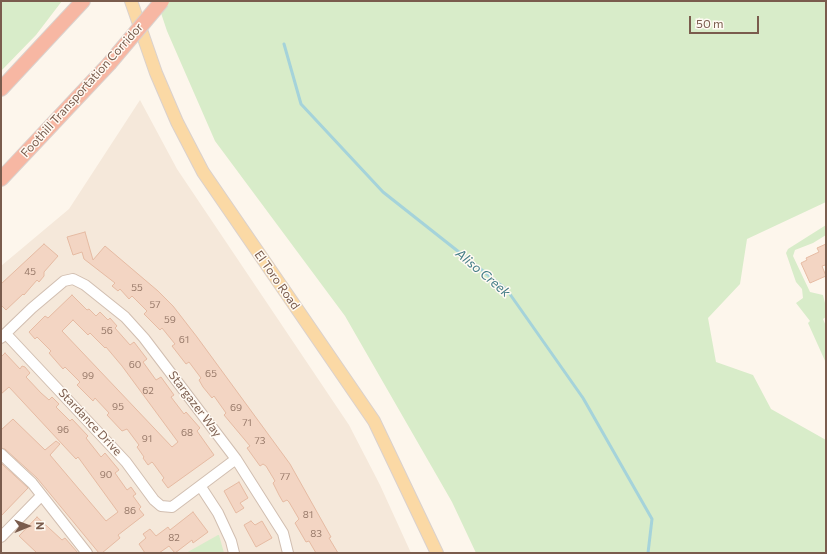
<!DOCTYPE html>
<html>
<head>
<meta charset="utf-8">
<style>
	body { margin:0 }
	#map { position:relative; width:827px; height:554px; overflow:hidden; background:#fdf6ec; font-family:Commissioner,sans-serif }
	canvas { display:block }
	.frame { position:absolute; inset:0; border:2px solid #7a5c4d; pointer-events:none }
	.north { position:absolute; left:8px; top:506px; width:40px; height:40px; -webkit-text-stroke:3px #fffaf3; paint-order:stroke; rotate:89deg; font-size:11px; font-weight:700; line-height:16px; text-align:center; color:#7a5c4d }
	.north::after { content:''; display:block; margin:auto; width:14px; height:18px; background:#7a5c4d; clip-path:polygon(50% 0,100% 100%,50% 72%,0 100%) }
	.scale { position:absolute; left:689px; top:16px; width:70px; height:18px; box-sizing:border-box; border:2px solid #7a5c4d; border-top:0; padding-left:5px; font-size:12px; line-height:14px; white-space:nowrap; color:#7a5c4d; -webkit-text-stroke:3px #fffaf3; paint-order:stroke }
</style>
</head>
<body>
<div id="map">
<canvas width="827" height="554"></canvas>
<div class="frame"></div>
<div class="north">N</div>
<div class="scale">50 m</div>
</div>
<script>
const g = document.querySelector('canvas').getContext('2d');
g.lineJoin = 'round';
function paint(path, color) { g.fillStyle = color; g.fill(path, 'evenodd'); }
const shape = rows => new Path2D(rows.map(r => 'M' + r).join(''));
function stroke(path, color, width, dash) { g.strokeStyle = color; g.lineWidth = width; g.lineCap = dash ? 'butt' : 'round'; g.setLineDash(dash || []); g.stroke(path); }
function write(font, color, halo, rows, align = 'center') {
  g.font = font + ' Commissioner,sans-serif'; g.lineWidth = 3; g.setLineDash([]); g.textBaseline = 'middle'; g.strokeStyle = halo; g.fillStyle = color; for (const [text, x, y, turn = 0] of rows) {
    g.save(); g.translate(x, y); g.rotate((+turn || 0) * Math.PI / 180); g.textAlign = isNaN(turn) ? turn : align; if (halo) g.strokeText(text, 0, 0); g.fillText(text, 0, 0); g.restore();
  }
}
const residential = shape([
	[140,100,177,169,349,425,380,485,411,553,1,553,1,266,69,209]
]);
const green = shape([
	[1,1,62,1,36,35,1,71],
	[157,1,826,1,826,202,747,239,740,284,708,318,716,362,753,375,771,409,826,440,826,553,476,553,452,502,345,316,215,141,167,31],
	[826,225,826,235,813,243,795,250,793,256,810,292,823,295,826,307,826,317,823,319,826,326,826,363,808,323,810,321,796,303,803,298,802,289,796,282,786,253,788,249],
	[219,535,224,553,186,553,218,535]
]);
const stream = shape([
	[284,44,301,104,383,192,507,290,583,398,652,519,648,553]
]);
const building = shape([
	[85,232,93,260,105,246,158,291,173,306,197,337,290,464,331,537,329,538,338,553,316,553,309,541,306,542,295,523,299,519,289,502,287,500,283,502,279,495,273,483,275,481,266,466,263,464,260,466,247,448,250,446,224,415,226,413,214,396,212,398,203,387,199,380,201,378,189,362,186,364,172,346,175,344,162,328,160,330,144,314,147,311,132,296,129,299,120,289,118,291,112,286,115,283,84,259,82,252,73,255,67,237,85,232],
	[44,244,58,256,44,272,44,276,39,282,37,280,24,295,23,294,6,310,1,305,1,284,44,244],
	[826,244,826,268,825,265,822,266,826,276,810,283,801,263,807,260,806,258,819,252,817,248,826,244],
	[72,295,87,310,89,309,96,316,100,312,108,320,110,318,117,326,115,328,130,345,134,342,147,359,143,362,156,380,161,377,174,395,171,397,184,414,186,412,200,428,197,431,214,455,168,488,162,480,164,478,153,463,152,462,148,465,143,458,144,457,137,447,139,445,127,429,122,431,107,415,109,413,95,398,93,401,77,385,80,382,65,367,63,369,49,353,51,351,37,337,35,339,29,332,45,316,48,318,72,295],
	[73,320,88,335,90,333,105,348,106,347,122,366,178,442,172,447,62,331,73,320],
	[5,353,20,369,22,366,25,367,30,373,26,377,41,393,49,400,52,397,59,404,56,407,70,421,72,419,88,436,86,438,101,457,105,453,119,470,115,473,127,490,131,487,136,494,133,496,141,507,139,509,144,515,118,535,120,538,102,553,99,553,37,478,5,449,1,448,1,430,13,419,45,450,56,441,60,444,50,455,106,521,118,512,78,457,76,459,9,387,1,394,1,357,5,353],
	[1,463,28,488,1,516,1,463],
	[239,482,248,498,240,503,244,508,236,513,224,491,239,482],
	[193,512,208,532,193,543,192,540,175,553,169,546,159,553,145,553,139,544,146,538,143,534,150,529,156,536,168,527,170,530,193,512],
	[37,517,62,540,65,538,78,553,37,553,19,536,37,517],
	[251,521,255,525,262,521,272,538,256,547,244,525,251,521]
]);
const minor = shape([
	[6,334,126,462,154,500,161,506,172,507,236,459],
	[1,338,32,308,64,281,73,279,85,285,125,317,144,338,236,459,283,533,288,553],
	[1,454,32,483,87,553],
	[201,487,218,513,231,541,234,553],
	[1,537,41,496]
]);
const major = shape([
	[131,1,156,73,177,122,203,172,374,421,437,553]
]);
const highway = shape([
	[1,89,83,1],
	[1,179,109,64]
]);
const highwayBridge = shape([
	[109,64,162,1]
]);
const numberNames = [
	["45",30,272],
	["55",137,288],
	["57",155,305],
	["59",170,320],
	["56",107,331],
	["61",184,340],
	["60",135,365],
	["65",211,374],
	["99",88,376],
	["62",148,391],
	["95",118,407],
	["69",236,408],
	["71",247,423],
	["96",63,430],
	["68",187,433],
	["91",147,439],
	["73",260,441],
	["90",106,475],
	["77",285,477],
	["86",130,511],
	["81",308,515],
	["83",316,534],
	["82",174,538]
];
const streetNames = [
	["Foothill Transportation Corridor",82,90,-48],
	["El Toro Road",277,280,55],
	["Stargazer Way",195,404,53],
	["Stardance Drive",90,422,47]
];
const waterNames = [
	["Aliso Creek",483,273,40]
];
paint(residential, '#f5e8da');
paint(green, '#d8ecc9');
stroke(stream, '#a5d3da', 3);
paint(building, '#f3d5c3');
stroke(building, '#e6bba3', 1);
stroke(minor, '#d1beb0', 12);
stroke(major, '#dad1cd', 14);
stroke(highway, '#dad1cd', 16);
stroke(minor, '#fff', 10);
stroke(major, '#fbd9a5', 12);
stroke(highway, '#f7b7a3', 14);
stroke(highwayBridge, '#dad1cd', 16, []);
stroke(highwayBridge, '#f7b7a3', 14);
write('10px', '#987a6a', null, numberNames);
write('12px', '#7a5c4d', '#fffaf3', streetNames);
write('italic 13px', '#437c86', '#fffaf3', waterNames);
</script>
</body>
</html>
